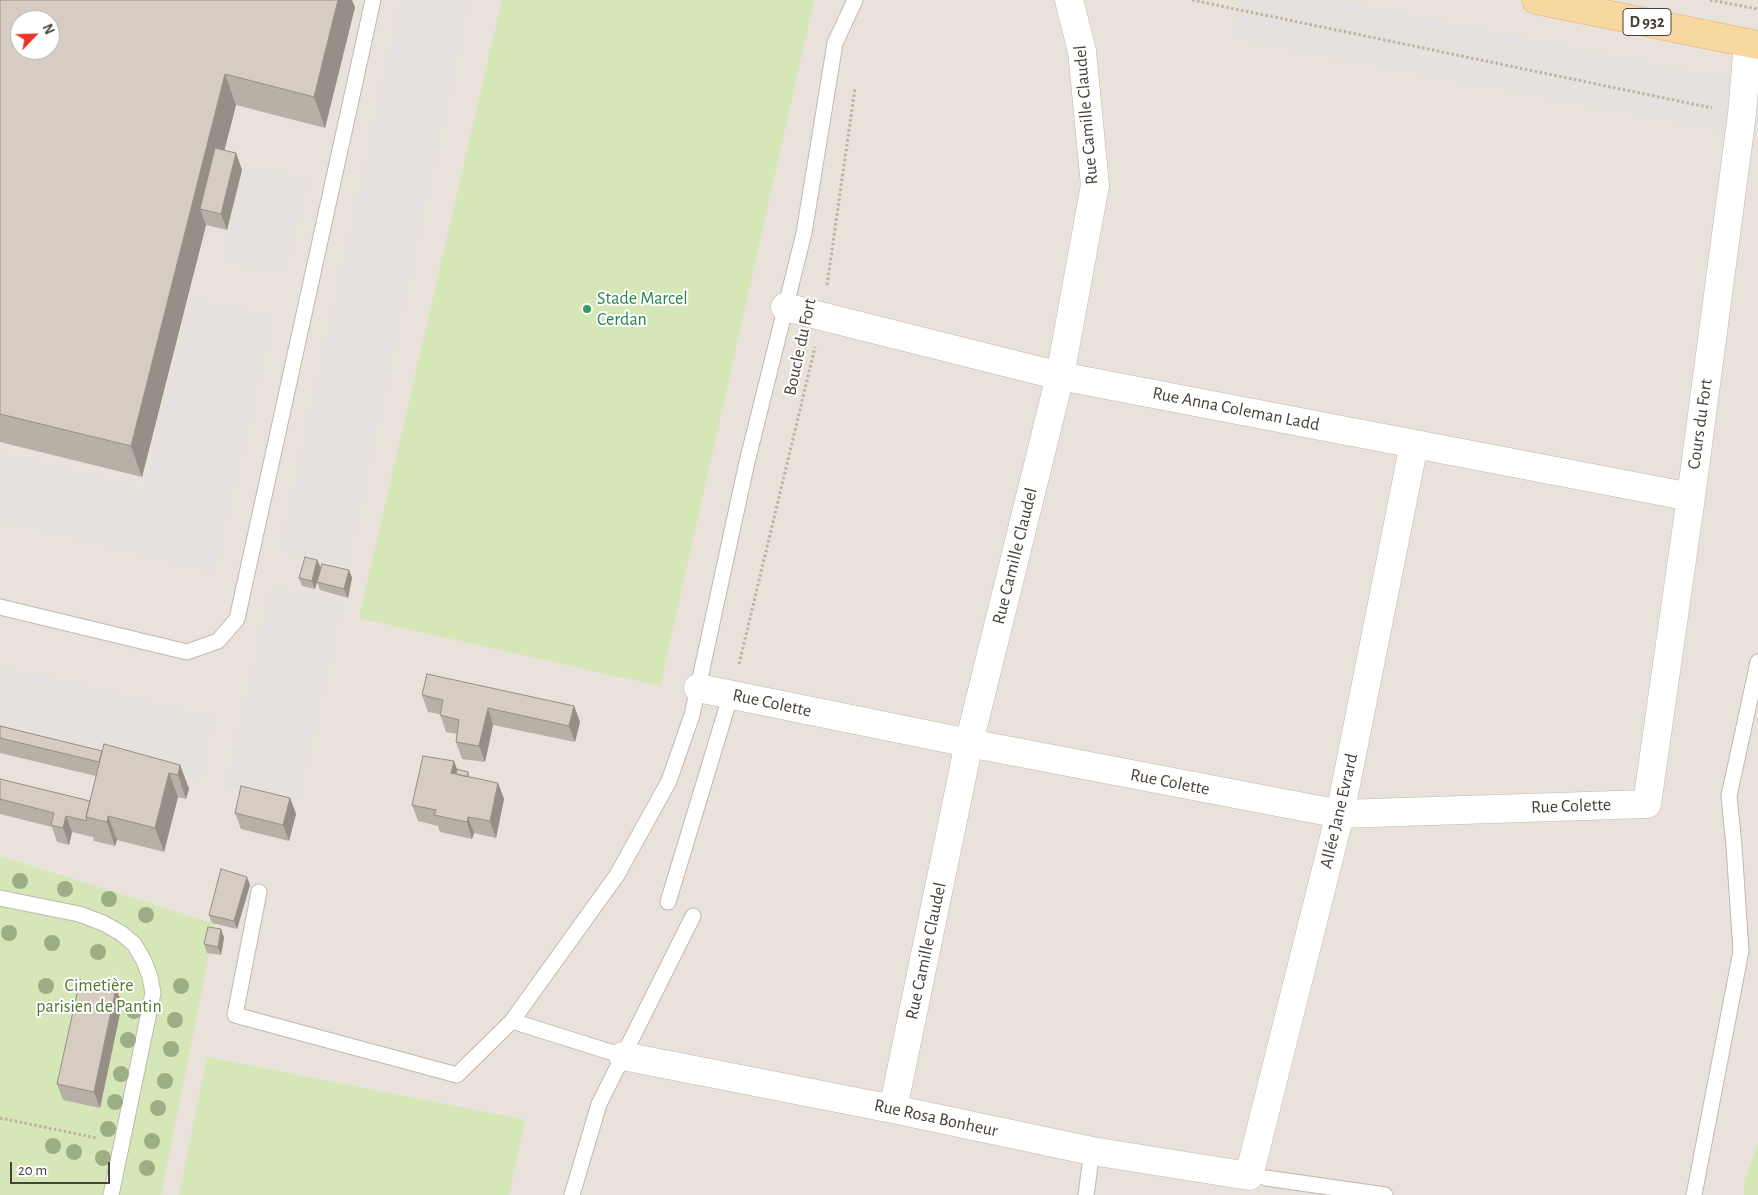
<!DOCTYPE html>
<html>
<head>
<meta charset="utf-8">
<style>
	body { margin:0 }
	#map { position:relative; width:1758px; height:1195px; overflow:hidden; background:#f5f1eb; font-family:"Alegreya Sans",sans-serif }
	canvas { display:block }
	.north { position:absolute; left:10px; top:10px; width:50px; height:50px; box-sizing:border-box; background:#fff; border:1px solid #b6b3b0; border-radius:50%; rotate:66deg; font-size:14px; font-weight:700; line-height:20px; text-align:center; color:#494139 }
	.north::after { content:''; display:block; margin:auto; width:18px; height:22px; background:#ed3429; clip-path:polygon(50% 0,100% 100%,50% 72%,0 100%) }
	.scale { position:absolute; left:10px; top:1162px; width:100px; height:22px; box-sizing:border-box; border:2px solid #494139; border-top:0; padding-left:6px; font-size:15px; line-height:18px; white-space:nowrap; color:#494139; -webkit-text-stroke:4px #fff; paint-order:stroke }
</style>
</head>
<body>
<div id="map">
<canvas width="1758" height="1195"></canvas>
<div class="north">N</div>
<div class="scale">20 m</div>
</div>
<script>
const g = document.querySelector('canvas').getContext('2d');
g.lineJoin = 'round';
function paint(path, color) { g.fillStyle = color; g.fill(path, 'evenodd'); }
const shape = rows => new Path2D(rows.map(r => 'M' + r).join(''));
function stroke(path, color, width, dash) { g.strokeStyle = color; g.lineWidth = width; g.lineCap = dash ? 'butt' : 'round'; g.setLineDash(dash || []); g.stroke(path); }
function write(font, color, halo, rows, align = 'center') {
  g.font = font + ' "Alegreya Sans",sans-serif'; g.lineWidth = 4; g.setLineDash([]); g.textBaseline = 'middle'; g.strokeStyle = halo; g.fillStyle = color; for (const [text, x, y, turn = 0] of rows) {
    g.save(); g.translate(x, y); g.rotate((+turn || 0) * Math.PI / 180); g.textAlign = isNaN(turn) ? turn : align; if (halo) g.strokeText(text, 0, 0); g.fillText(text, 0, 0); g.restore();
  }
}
const residential = shape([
	[0,0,1758,0,1758,1195,0,1195],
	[20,20,50,20,50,50,20,50]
]);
const green = shape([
	[502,0,814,0,660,686,359,618],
	[0,856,215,924,161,1195,0,1195],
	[207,1057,525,1120,509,1195,179,1195],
	[1758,1144,1758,1195,1744,1195,1745,1179]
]);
const parking = shape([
	[401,0,446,0,468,5,347,568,280,552],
	[1243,0,1334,0,1758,85,1758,138,1234,39],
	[246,165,308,179,284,275,222,261],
	[194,299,274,316,214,572,0,521,0,453,146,488],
	[272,586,343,602,298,802,226,786],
	[0,666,215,717,199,785,0,736]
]);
const path = shape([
	[1192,0,1712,108],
	[1710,0,1758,9],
	[827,285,855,88],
	[739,664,815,347],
	[0,1118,97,1138]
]);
const service = shape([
	[0,607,187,652,218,641,237,619,373,0],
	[259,892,235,1015,457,1075,512,1021],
	[0,898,79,914,103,923,121,933,134,944,144,961,150,977,153,993,111,1195],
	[668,902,731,694],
	[623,1056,693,916],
	[1266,1178,1385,1195],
	[572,1195,599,1104,623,1056,512,1021,617,875,669,781,692,715,747,462,804,233,835,43,855,0],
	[1086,1195,1092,1151],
	[1694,1195,1741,951,1734,846,1729,796,1758,662]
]);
const minor = shape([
	[785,307,1060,376,1691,497],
	[698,688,969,743,1340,814,1647,804,1691,497,1742,114,1748,43],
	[623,1056,893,1109,1092,1151,1249,1176,1340,814,1414,444],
	[893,1109,969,743,1060,376,1095,185,1082,51,1069,0]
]);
const primary = shape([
	[1536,0,1758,45]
]);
const trees = [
	[20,881],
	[65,889],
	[109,899],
	[146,915],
	[9,933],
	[52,943],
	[98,952],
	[46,986],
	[181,986],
	[134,1011],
	[175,1020],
	[128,1040],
	[171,1049],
	[121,1074],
	[165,1081],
	[115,1102],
	[158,1108],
	[108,1129],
	[152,1141],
	[53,1146],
	[74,1152],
	[103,1158],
	[147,1168]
];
const wall = shape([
	[0,0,355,7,325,128,236,105,224,150,236,153,242,170,227,230,206,225,142,477,0,442],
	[317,560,321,568,349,570,352,578,348,598,320,590,317,582,315,589,302,586,299,578],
	[422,695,574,706,580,722,575,742,493,725,485,762,462,759,456,742,457,734,446,732,440,714,428,712],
	[0,726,102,751,180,765,189,789,186,799,178,797,164,852,117,840,115,846,94,841,93,837,72,832,69,845,57,842,52,827,0,814,0,779,90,801,96,776,0,753],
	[457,769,468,772,470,777,498,783,504,799,496,838,474,833,472,839,440,832,438,826,418,821,412,805],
	[290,798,296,814,289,841,241,829,235,813],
	[250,885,237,929,212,923,209,915],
	[221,929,224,938,221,955,207,953,204,944],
	[122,1004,100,1108,63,1100,57,1084]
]);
const shadedWall = shape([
	[338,0,352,0,355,7,325,128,314,97],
	[225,74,236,105,209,211,200,209,206,225,142,477,131,446],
	[236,153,242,170,227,230,221,214],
	[317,560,321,568,315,589,312,581],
	[349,570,352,578,348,598,344,589],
	[574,706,580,722,575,742,569,726],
	[488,708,493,725,485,762,479,746],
	[454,761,460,777,451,773],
	[180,765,189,789,186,799,178,775],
	[169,773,178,797,164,852,155,828],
	[498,783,504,799,496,838,490,821],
	[290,798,296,814,289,841,283,825],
	[66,816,72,832,69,845,63,828],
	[108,816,117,840,115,846,107,822],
	[468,817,474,833,472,839,467,822],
	[247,877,250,885,237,929,234,921],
	[221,929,224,938,221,955,218,947],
	[116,988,122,1004,100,1108,94,1092]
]);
const building = shape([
	[0,0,338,0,314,97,225,74,131,446,0,414,0,0],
	[20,20,50,20,50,50,20,50,20,20],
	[215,148,236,153,221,214,200,209,215,148],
	[305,557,317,560,312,581,299,578,305,557],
	[322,564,349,570,344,589,317,582,322,564],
	[427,674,574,706,569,726,488,708,479,746,456,742,459,720,440,715,443,700,422,695,427,674],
	[0,726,102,751,99,762,0,738,0,726],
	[104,744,180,765,178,775,169,773,155,828,108,816,107,822,86,817,104,744],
	[423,756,454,761,451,773,498,783,490,821,468,817,467,822,434,815,436,810,412,805,423,756],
	[457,769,468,772,467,777,456,774,457,769],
	[0,779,90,801,86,817,87,821,66,816,63,828,51,825,54,813,0,799,0,779],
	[241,786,290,798,283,825,235,813,241,786],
	[221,869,247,877,234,921,209,915,221,869],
	[208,927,221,929,218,947,204,944,208,927],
	[80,980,116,988,94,1092,57,1084,80,980]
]);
const markers = [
	[587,309,5,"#2e9e5b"]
];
const shields = [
	[1647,22,48]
];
const shieldNames = [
	["D 932",1647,22]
];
const streetNames = [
	["Rue Camille Claudel",1086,115,-95],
	["Boucle du Fort",800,347,-78],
	["Rue Anna Coleman Ladd",1236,409,11],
	["Cours du Fort",1700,424,-82],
	["Rue Camille Claudel",1015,556,-76],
	["Rue Colette",772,703,12],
	["Rue Colette",1170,782,11],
	["Rue Colette",1571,806,-2],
	["Allée Jane Evrard",1339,811,-77],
	["Rue Camille Claudel",926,951,-78],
	["Rue Rosa Bonheur",936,1118,12]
];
const leisureNames = [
	["Stade Marcel",597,299],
	["Cerdan",597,320]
];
const parkNames = [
	["Cimetière",99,986],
	["parisien de Pantin",99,1007]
];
paint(residential, '#e8e2da');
paint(green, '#d5e6b7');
paint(parking, '#e4e1df');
stroke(service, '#c0b8ae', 17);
stroke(minor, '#c0b8ae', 29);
stroke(primary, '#deb270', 29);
stroke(path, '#c1b2a0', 3, [2.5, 2.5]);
stroke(service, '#fff', 15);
stroke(minor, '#fff', 28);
stroke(primary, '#f8d7a0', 28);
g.fillStyle = '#9bae84';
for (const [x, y] of trees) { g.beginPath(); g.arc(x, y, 8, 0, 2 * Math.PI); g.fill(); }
paint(wall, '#b8afa6');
paint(shadedWall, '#968f87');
paint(building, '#d6ccc1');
stroke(building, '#968f87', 1);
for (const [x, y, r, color] of markers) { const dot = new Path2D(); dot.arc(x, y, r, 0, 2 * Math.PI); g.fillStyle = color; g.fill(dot); stroke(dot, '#fff', 2); }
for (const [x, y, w] of shields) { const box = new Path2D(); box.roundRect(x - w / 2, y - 13.5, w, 27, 4); g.fillStyle = '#fff'; g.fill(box); stroke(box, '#494139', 1); }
write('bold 16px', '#494139', null, shieldNames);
write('18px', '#494139', '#fff', streetNames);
write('18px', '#27864d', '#fff', leisureNames, 'left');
write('18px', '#51782f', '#fff', parkNames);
</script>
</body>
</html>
